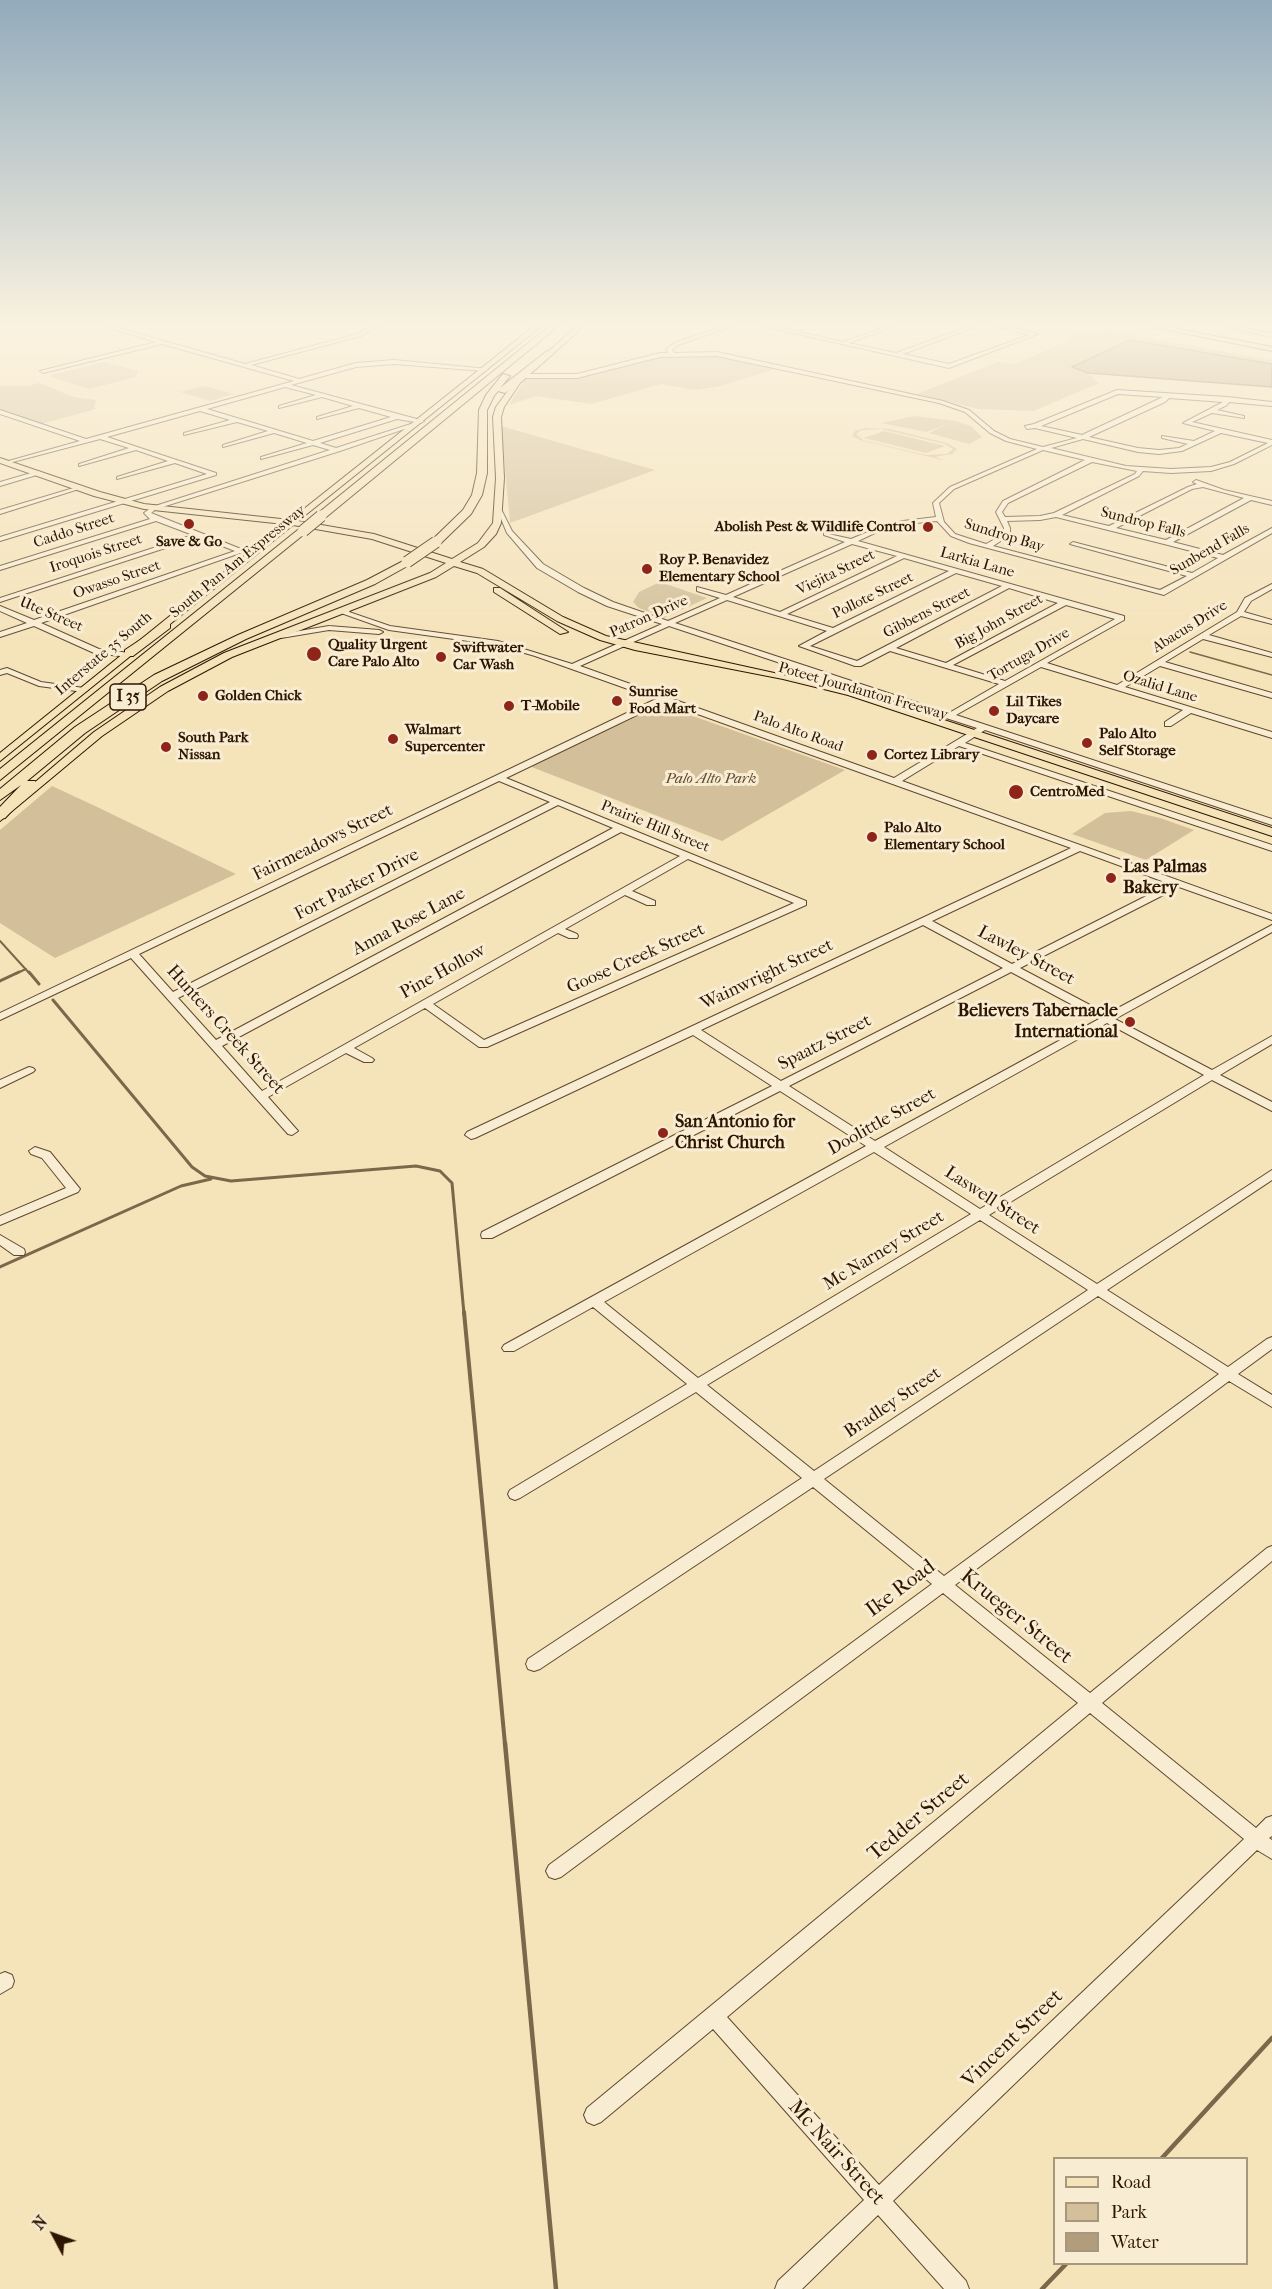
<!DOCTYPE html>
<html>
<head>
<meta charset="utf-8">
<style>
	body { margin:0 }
	#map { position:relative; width:1272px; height:2289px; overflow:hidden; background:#f5e3ba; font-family:"IM FELL French Canon",serif }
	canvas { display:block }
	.legend { position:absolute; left:1053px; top:2157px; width:195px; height:108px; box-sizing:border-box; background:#f8edd2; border:2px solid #a7977e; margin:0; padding:8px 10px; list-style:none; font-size:18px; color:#2d1500 }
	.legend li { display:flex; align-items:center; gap:12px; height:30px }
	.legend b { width:30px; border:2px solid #a7977e }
	.north { position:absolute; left:24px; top:2205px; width:60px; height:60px; -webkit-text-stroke:4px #f8edd2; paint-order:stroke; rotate:311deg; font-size:16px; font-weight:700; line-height:24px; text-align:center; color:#2d1500 }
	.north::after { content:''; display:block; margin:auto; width:21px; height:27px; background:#2d1500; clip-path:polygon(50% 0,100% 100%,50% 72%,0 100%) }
</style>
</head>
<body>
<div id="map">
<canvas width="1272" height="2289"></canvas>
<ul class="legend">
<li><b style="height:8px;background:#f5e3ba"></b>Road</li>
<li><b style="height:16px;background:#d3c09a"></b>Park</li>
<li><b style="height:16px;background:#b19d7b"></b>Water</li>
</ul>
<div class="north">N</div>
</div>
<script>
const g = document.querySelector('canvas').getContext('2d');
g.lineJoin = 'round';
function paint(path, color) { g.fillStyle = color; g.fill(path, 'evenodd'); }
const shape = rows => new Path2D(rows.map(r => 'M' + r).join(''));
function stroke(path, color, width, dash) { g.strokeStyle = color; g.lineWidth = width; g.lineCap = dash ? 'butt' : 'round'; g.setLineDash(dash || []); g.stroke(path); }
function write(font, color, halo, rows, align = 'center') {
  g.font = font + ' "IM FELL French Canon",serif'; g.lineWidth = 6; g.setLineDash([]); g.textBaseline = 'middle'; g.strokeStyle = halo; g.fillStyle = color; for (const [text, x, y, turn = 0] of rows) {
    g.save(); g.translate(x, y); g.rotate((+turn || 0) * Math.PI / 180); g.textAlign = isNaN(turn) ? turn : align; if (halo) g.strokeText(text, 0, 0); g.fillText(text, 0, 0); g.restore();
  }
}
const green = shape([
	[1104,330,1272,360,1272,364,1130,341,1073,367,1088,373,1099,383,1034,411,978,409,917,394,998,362,1013,365,1064,343,1070,336],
	[693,354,726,356,779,368,717,387,694,390,661,384,591,404,536,396,509,405,525,379,592,375,646,360],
	[104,362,138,371,136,377,89,389,52,377,51,375],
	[39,383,74,397,96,400,94,408,96,409,41,424,0,410,0,386,28,386],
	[205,386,234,394,210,401,180,392],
	[915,416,956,421,971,426,982,437,969,444,929,433,947,424,926,432,881,423],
	[501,426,655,470,510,523],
	[865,428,890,429,947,443,957,449,952,454,935,457,944,460,942,460,860,440,852,436,855,431],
	[881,429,945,444,953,449,947,454,926,455,863,440,856,434,862,430],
	[884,431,945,446,926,453,864,438],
	[660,582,707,598,664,618,639,608,633,602,639,592],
	[662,705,845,770,722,841,529,766],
	[52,786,95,806,236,874,55,958,0,923,0,830],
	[1131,811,1160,818,1194,830,1146,860,1072,834,1105,813]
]);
const water = shape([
	[1130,340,1272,364,1272,387,1088,373,1072,367,1130,340]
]);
const streamFar4 = shape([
	[1190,652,1272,675]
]);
const streamFar3 = shape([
	[0,941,30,974],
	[15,974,26,969]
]);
const streamFar2 = shape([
	[29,972,39,984],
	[0,981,19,972],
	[53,1000,192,1167,205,1176,231,1181,416,1166,440,1171,452,1183,464,1314],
	[0,1267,181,1186,211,1179]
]);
const streamFar1 = shape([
	[464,1312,505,1744]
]);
const stream = shape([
	[505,1743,556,2289],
	[1162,2158,1272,2038],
	[1042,2289,1066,2264]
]);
const minor = shape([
	[106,327,115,327,245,364,357,334,371,327,378,327,361,336,251,365,299,379,356,363,394,360,488,369,485,371,394,364,356,367,291,385,424,421,421,423,397,419,320,443,336,448,414,423,419,424,340,451,156,509,151,513,246,551,41,623,99,649,129,653,129,657,94,653,34,626,0,637,0,632,27,623,0,611,0,606,34,620,235,551,199,537,0,602,0,598,193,535,156,521,0,570,0,566,150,519,144,513,152,507,330,450,313,445,261,459,261,457,307,443,274,433,223,447,223,445,268,431,237,422,184,435,184,433,230,420,200,411,107,437,216,473,216,475,0,541,0,537,207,474,175,463,117,479,117,477,168,461,136,450,79,466,79,464,129,448,100,439,5,464,5,462,80,441,0,414,0,410,86,439,294,381,162,344,43,373,40,371,156,342,106,327],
	[285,387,316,395,279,406,279,408,322,397,353,406,317,417,317,419,359,408,391,417,313,441,207,409,285,387],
	[722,327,730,327,678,345,672,350,674,353,717,352,943,401,969,410,994,431,1010,439,1043,447,1077,438,1035,428,1027,429,1025,426,1034,424,1117,390,1227,397,1272,402,1272,406,1229,402,1227,405,1217,410,1244,416,1244,418,1212,413,1192,422,1272,440,1272,445,1234,464,1211,471,1171,473,1143,471,1139,476,1062,515,1109,526,1188,487,1197,484,1193,482,1196,480,1224,490,1272,501,1272,505,1251,500,1173,542,1223,555,1272,528,1272,533,1164,595,969,543,951,536,937,521,905,524,879,531,858,541,1124,616,1124,620,1047,663,1117,685,1237,612,1245,598,1272,584,1272,589,1251,601,1244,612,1272,620,1272,624,1241,616,1209,635,1272,653,1272,657,1203,639,1165,662,1272,693,1272,698,1160,666,1125,687,1272,732,1272,738,1191,713,1171,726,1165,726,1165,722,1183,710,1041,667,956,715,1272,819,1272,825,985,730,965,743,1272,845,1272,851,959,746,902,781,1272,914,1272,920,1179,887,1020,968,1107,1014,1272,925,1272,932,1115,1019,1212,1070,1272,1036,1272,1044,1220,1075,1272,1102,1272,1111,1212,1080,989,1215,1097,1284,1272,1170,1272,1180,1107,1290,1228,1367,1267,1339,1272,1337,1272,1349,1238,1374,1272,1395,1272,1407,1229,1381,955,1585,1090,1693,1267,1548,1272,1546,1272,1561,1102,1703,1256,1828,1266,1818,1272,1816,1272,1836,1269,1838,1272,1840,1272,1859,1257,1850,893,2201,966,2281,969,2289,944,2289,878,2215,802,2289,775,2289,778,2281,864,2200,713,2029,601,2122,594,2125,587,2122,584,2115,587,2108,1078,1703,943,1593,561,1877,555,1879,549,1877,546,1871,549,1865,932,1584,813,1487,540,1669,534,1671,528,1669,526,1664,528,1659,802,1478,696,1392,520,1498,515,1500,510,1498,508,1494,510,1490,687,1384,593,1307,514,1351,504,1351,502,1348,504,1345,866,1146,780,1091,492,1238,482,1238,481,1235,482,1232,772,1086,693,1035,475,1138,471,1139,465,1135,467,1132,1071,848,664,702,506,778,806,901,806,905,487,1047,479,1047,425,1008,354,1048,372,1058,374,1060,372,1062,364,1062,346,1053,268,1097,298,1131,292,1135,288,1134,131,958,0,1020,0,1013,656,699,535,656,497,645,389,630,341,613,344,607,347,607,351,609,349,612,390,626,498,641,572,664,662,624,607,606,578,592,537,568,507,533,497,509,501,509,512,531,543,564,584,588,613,602,668,621,720,598,697,591,697,587,726,595,845,542,824,535,824,533,851,539,875,529,903,521,936,517,933,503,950,487,1037,449,1006,441,990,433,965,412,939,403,717,356,660,357,577,378,524,378,521,376,524,374,577,374,660,353,669,353,666,350,674,343,722,327],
	[1118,394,1163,397,1082,435,1041,426,1118,394],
	[1169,398,1223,402,1183,423,1215,431,1194,441,1162,436,1162,438,1188,444,1179,448,1159,450,1138,448,1089,437,1165,402,1169,398],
	[1221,433,1268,443,1230,462,1211,467,1171,469,1126,466,1051,448,1083,439,1138,452,1159,454,1182,451,1221,433],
	[1043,450,1085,460,1003,501,996,512,1004,528,1004,534,986,544,955,534,944,522,939,503,954,489,1043,450],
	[1092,462,1137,471,1135,474,1054,513,1040,516,1005,517,1002,512,1008,503,1092,462],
	[1203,487,1244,498,1166,540,1116,528,1192,489,1203,487],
	[1056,517,1164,544,1218,558,1192,573,1073,542,1070,544,1187,576,1160,590,993,546,1010,535,1010,528,1007,521,1040,520,1056,517],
	[852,544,897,556,780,612,733,597,852,544],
	[904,558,949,571,833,628,787,614,904,558],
	[956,573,1002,586,857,661,810,646,956,573],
	[1009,588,1058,603,946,663,896,648,1009,588],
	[727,600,827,631,799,646,855,666,861,666,890,651,999,684,949,713,675,623,727,600],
	[1066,605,1115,619,1005,681,953,665,1066,605],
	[669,626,946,718,977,728,894,778,580,666,669,626],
	[499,781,550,802,173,992,139,954,499,781],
	[558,805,613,828,216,1040,178,998,558,805],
	[621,832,680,856,262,1091,222,1046,621,832],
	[1080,851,1170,884,1012,964,932,921,1080,851],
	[688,859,794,903,484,1040,433,1004,558,933,569,938,577,938,578,936,577,934,565,929,625,895,647,905,655,905,655,901,632,891,688,859],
	[923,925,1003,968,781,1081,701,1030,923,925],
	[1011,972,1099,1019,875,1141,789,1086,1011,972],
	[1107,1023,1204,1075,980,1209,884,1147,1107,1023],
	[874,1152,971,1214,698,1378,604,1302,874,1152],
	[980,1220,1088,1290,814,1471,707,1385,980,1220],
	[1098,1296,1219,1374,944,1576,824,1479,1098,1296],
	[1090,1713,1244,1839,879,2185,727,2017,1090,1713],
	[766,327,777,327,843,342,885,327,893,327,849,343,896,353,967,327,975,327,903,354,949,364,1029,335,998,327,1009,327,1038,334,949,368,766,327],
	[1237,327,1272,333,1272,337,1229,328,1237,327],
	[38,471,40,472,40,474,0,486,0,482,38,471],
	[77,487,82,488,0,514,0,510,77,487],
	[329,626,379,630,383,632,379,634,329,630,281,638,277,636,281,634,329,626],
	[7,668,41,682,84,688,88,690,84,692,39,686,7,673,0,675,0,670,7,668],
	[29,1067,33,1068,35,1070,33,1072,0,1088,0,1080,29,1067],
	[35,1147,50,1152,80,1189,78,1192,0,1225,0,1216,66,1188,42,1158,31,1154,29,1151,35,1147],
	[0,1235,24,1249,25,1252,24,1255,14,1255,0,1245,0,1235],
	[5,1972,12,1975,14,1981,12,1987,0,1994,0,1974,5,1972]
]);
const major = shape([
	[533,327,540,327,298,521,374,534,452,559,478,543,493,523,496,478,493,417,496,407,515,381,576,327,583,327,520,383,504,407,501,417,504,478,501,523,496,534,484,547,460,562,483,569,563,617,606,636,856,691,1272,828,1272,836,848,695,783,679,635,650,600,640,557,621,477,573,454,566,436,577,232,657,168,691,102,736,0,821,0,812,94,732,160,687,224,653,430,573,446,563,372,539,293,525,0,761,0,753,284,524,144,509,94,496,0,463,0,458,100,492,144,504,290,520,533,327],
	[1153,327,1168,327,1272,347,1272,351,1153,327],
	[494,588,500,588,568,632,560,634,494,592,494,588]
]);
const highway = shape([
	[548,327,557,327,325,518,317,518,317,514,548,327],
	[547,351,554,353,505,393,498,391,494,396,487,410,487,473,482,495,471,514,440,544,432,544,432,540,463,510,472,495,477,473,479,410,486,395,503,374,510,376,500,388,547,351],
	[299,529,308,531,0,780,0,769,299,529],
	[407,559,411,560,411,564,375,584,246,639,162,681,85,733,27,781,35,781,37,784,5,818,0,819,0,807,21,785,0,800,0,789,75,727,154,675,238,635,367,580,407,559],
	[166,623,170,624,170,628,133,656,125,656,125,650,166,623]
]);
const highwayBridge = shape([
	[303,531,321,516],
	[407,562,436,542]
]);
const markers = [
	[189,524,6,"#8f2418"],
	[928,527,6,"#8f2418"],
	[647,569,6,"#8f2418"],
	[314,654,8,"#8f2418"],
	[441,657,6,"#8f2418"],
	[203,696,6,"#8f2418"],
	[617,701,6,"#8f2418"],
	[509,706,6,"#8f2418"],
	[994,711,6,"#8f2418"],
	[393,739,6,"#8f2418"],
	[1087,743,6,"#8f2418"],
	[166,747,6,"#8f2418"],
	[872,755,6,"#8f2418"],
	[1016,792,8,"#8f2418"],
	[872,837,6,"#8f2418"],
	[1111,878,6,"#8f2418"],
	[1130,1022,6,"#8f2418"],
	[663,1133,6,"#8f2418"]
];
const farStreetnames = [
	["Sundrop Falls",1143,523,14],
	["Caddo Street",74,531,-18],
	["Sundrop Bay",1004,536,17],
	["Sunbend Falls",1210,550,-30],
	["Iroquois Street",96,554,-18],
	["South Pan Am Expressway",238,562,-39],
	["Larkia Lane",977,563,16],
	["Viejita Street",836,573,-26],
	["Owasso Street",117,580,-19],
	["Pollote Street",873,596,-26],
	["Gibbens Street",927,613,-27],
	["Ute Street",51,615,23],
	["Patron Drive",649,617,-24],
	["Big John Street",999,622,-29],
	["Abacus Drive",1190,627,-32],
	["Interstate 35 South",104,654,-40],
	["Tortuga Drive",1029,655,-30],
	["Ozalid Lane",1160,687,17],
	["Poteet Jourdanton Freeway",863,692,16],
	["Palo Alto Road",798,732,20],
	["Prairie Hill Street",655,827,22]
];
const farPoinames = [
	["Abolish Pest & Wildlife Control",916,527,"right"],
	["Save & Go",189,542,"center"],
	["Roy P. Benavidez",659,560],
	["Elementary School",659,577],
	["Quality Urgent",328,645],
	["Care Palo Alto",328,662],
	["Swiftwater",453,648],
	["Car Wash",453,665],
	["Sunrise",629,692],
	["Food Mart",629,709],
	["Golden Chick",215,696],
	["Lil Tikes",1006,702],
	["Daycare",1006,719],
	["T-Mobile",521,706],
	["Walmart",405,730],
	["Supercenter",405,747],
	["Palo Alto",1099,734],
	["Self Storage",1099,751],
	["South Park",178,738],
	["Nissan",178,755],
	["Cortez Library",884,755],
	["CentroMed",1030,792],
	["Palo Alto",884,828],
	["Elementary School",884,845]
];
const farParknames = [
	["Palo Alto Park",711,779]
];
const shields = [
	[128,697,36]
];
const shieldNames = [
	["I 35",128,697]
];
const streetNames = [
	["Fairmeadows Street",323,843,-26],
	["Fort Parker Drive",357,885,-27],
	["Anna Rose Lane",409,922,-28],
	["Lawley Street",1026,956,28],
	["Goose Creek Street",636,959,-24],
	["Pine Hollow",443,972,-29],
	["Wainwright Street",767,975,-25],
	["Hunters Creek Street",225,1030,48],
	["Spaatz Street",825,1043,-27],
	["Doolittle Street",882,1122,-29],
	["Laswell Street",992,1201,33],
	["Mc Narney Street",884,1251,-31],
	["Bradley Street",893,1403,-34]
];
const poiNames = [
	["Las Palmas",1123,868],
	["Bakery",1123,889],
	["Believers Tabernacle",1118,1012,"right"],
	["International",1118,1033,"right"],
	["San Antonio for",675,1123],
	["Christ Church",675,1144]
];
const nearStreetnames = [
	["Ike Road",901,1589,-37],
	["Krueger Street",1016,1617,39],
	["Tedder Street",919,1817,-40],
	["Vincent Street",1013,2039,-44],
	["Mc Nair Street",836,2153,48]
];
paint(green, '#d3c09a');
paint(water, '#b19d7b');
stroke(water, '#7c674a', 1.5);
stroke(streamFar4, '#7c674a', 1.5);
stroke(streamFar3, '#7c674a', 2);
stroke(streamFar2, '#7c674a', 3);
stroke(streamFar1, '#7c674a', 4);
stroke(stream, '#7c674a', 4.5);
stroke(minor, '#5f482e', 2);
stroke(major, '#2d1500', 2);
stroke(highway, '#2d1500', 2);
paint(minor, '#f8edd2');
paint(major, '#f5e3ba');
paint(highway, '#f5e3ba');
stroke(highwayBridge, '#2d1500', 13, []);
stroke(highwayBridge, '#f5e3ba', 11);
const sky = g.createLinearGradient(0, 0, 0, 648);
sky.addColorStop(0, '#92abbc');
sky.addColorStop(0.5, '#faf2e0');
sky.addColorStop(1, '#faf2e000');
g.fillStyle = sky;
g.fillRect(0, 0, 1272, 648);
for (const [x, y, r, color] of markers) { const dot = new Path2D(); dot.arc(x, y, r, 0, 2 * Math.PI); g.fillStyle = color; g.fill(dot); stroke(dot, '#f8edd2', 2); }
write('15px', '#2d1500', '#f8edd2', farStreetnames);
write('bold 15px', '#2d1500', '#f8edd2', farPoinames, 'left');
write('italic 15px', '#5f482e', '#f8edd2', farParknames);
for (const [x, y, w] of shields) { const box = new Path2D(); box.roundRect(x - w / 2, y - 13, w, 26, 4.5); g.fillStyle = '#f8edd2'; g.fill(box); stroke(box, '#2d1500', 1.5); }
write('bold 16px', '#2d1500', null, shieldNames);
write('18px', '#2d1500', '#f8edd2', streetNames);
write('bold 18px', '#2d1500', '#f8edd2', poiNames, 'left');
write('21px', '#2d1500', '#f8edd2', nearStreetnames);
</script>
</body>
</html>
